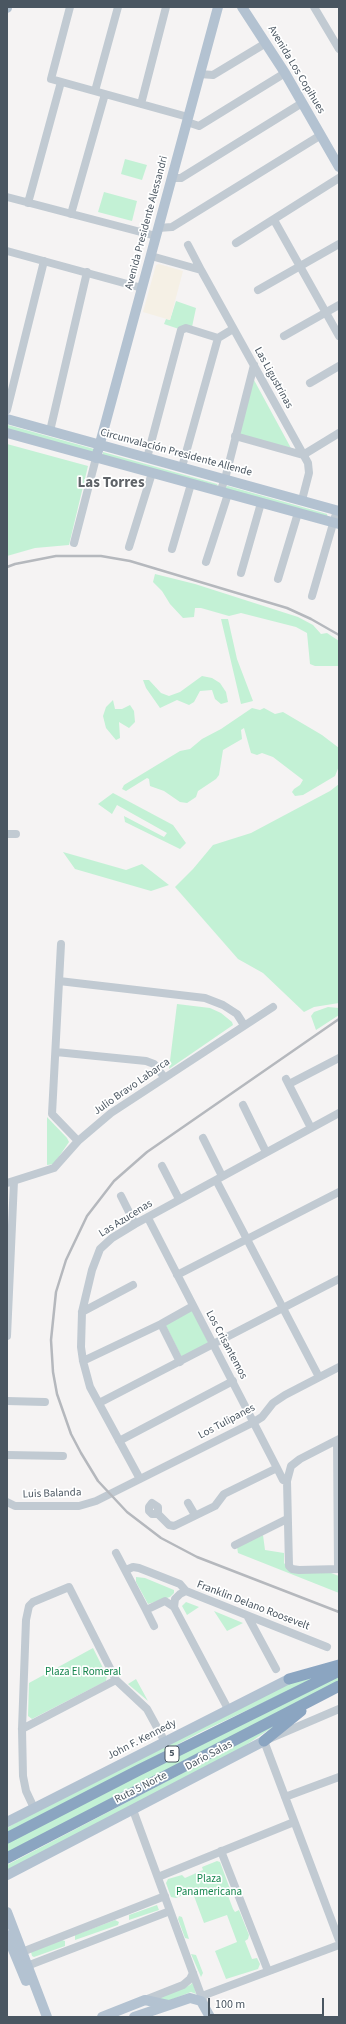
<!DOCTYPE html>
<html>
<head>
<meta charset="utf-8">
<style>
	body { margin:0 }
	#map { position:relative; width:346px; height:2024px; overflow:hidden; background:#f5f3f3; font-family:"Source Sans 3",sans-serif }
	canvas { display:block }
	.frame { position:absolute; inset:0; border:8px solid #4a5661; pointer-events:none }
	.scale { position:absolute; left:208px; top:1998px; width:116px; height:18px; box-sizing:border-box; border:2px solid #4a5661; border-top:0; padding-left:5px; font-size:12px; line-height:14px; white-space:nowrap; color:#4a5661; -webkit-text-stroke:3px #fff; paint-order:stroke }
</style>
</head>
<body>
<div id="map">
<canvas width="346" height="2024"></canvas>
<div class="frame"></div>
<div class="scale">100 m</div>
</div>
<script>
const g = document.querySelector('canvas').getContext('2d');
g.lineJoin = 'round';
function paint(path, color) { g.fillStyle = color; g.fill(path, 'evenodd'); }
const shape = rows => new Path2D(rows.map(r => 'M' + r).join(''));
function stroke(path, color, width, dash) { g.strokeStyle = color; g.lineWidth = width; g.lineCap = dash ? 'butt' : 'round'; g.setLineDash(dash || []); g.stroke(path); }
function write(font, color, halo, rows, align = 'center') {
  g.font = font + ' "Source Sans 3",sans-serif'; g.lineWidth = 3.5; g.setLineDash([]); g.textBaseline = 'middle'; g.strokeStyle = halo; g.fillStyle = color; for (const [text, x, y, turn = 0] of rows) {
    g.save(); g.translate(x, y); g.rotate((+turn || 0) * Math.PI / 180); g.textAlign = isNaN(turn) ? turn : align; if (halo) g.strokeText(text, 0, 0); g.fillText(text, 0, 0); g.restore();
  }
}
const green = shape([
	[125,159,147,165,142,180,121,174],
	[104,192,137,201,132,221,98,212],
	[176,301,196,308,192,327,179,329,164,324,166,319,170,320],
	[254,380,292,450,241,436,239,432],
	[8,425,94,449,95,453,7,429],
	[7,444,88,466,69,545,35,548,7,556],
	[103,452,217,484,218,486,103,457],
	[228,486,327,514,328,519,226,491,225,487],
	[155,574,195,584,298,617,313,625,321,634,327,633,339,641,339,666,315,666,310,664,307,633,296,627,241,613,229,616,201,608,195,608,194,617,183,618,170,604,162,591,153,582],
	[221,619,228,619,237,659,253,701,241,704],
	[202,676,212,678,220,683,226,692,228,702,221,704,215,699,212,690,200,691,194,702,189,705,177,700,160,708,146,688,143,680,149,680,161,693,169,696,180,692],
	[113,700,115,709,122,709,130,705,134,711,135,722,129,728,119,722,120,738,116,740,106,728,103,716,106,707],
	[252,708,260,710,264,708,275,714,283,712,322,735,339,748,339,766,335,776,303,795,295,796,292,792,294,789,300,785,303,780,273,757,262,753,257,755,251,753,244,728,241,730,242,739,223,750,219,775,216,779,198,791,196,797,187,803,180,802,164,791,150,786,149,779,147,778,126,791,122,789,124,785,180,751,190,749,202,739,221,729],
	[339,784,339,1003,314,1007,304,1012,263,973,238,959,175,887,193,869,213,845,251,833,330,791],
	[113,793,173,825,186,843,180,849,125,822,124,816,164,837,167,833,117,805,112,814,98,804],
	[63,852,126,870,142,864,169,885,151,891,75,869],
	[177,1004,210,1008,221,1013,232,1022,233,1025,169,1069],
	[328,1007,339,1008,339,1015,316,1030,311,1016,314,1012],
	[47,1117,67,1138,69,1142,54,1164,47,1165],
	[192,1310,209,1344,182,1358,165,1324],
	[263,1535,265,1550,284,1553,284,1563,289,1569,331,1573,339,1576,339,1593,238,1553,237,1547],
	[136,1577,145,1578,174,1590,174,1593,170,1597,148,1604,136,1582],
	[186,1602,199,1607,187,1615,182,1606],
	[214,1611,243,1623,227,1631],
	[93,1648,107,1676,106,1681,32,1719,28,1716,29,1683],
	[326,1673,201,1732,7,1834,7,1828,31,1814,294,1681],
	[339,1676,339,1681,7,1853,7,1843,159,1764],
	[136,1679,148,1701,128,1684],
	[282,1721,240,1749,7,1872,7,1865],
	[217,1861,220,1862,230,1889,227,1893,233,1909,235,1912,239,1910,249,1935,248,1939,245,1941,252,1959,257,1958,260,1964,258,1969,226,1979,215,1951,237,1942,227,1915,204,1923,194,1896,188,1893,176,1898,171,1897,166,1883,168,1879,182,1875,185,1878,203,1870,202,1867],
	[157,1905,159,1910,129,1920,129,1915],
	[179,1916,182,1917,189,1939,185,1938,178,1919],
	[115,1920,119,1922,118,1925,75,1940,75,1935],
	[62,1940,65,1941,65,1946,34,1957,32,1956,31,1952],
	[191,1954,196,1955,203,1973,201,1977],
	[193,1982,196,1994,191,1992,168,2001,156,1999,190,1985]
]);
const sand = shape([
	[159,264,183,271,170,320,143,312,156,265]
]);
const minor = shape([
	[70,7,51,79,188,117],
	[314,7,339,49],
	[200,74,213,75,266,43],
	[95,91,118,7],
	[141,104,166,7],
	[187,122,199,126,285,73],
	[172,178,181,178,302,103],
	[7,197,156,236],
	[28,203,61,82],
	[71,214,105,94],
	[274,220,339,336],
	[158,228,172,227,321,135],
	[236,243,339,178],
	[188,245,201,270],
	[7,251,142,288],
	[151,256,201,270,308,463,309,473,302,500],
	[258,290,339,244],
	[284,336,339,305],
	[310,383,339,366],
	[7,410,44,261],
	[50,431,87,272],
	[235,436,303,455,339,433],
	[147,458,181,330,186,328,218,338],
	[182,467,218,338,233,329],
	[220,492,225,479,254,365],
	[74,543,96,458],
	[129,547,152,473],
	[172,549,191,484],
	[206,562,228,494],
	[241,573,261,503],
	[278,579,298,513],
	[312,596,337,510],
	[7,834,16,834],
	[61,944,52,1114,78,1141],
	[59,981,205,998,223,1005,237,1014,244,1025],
	[56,1052,146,1061,154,1064,164,1077],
	[286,1079,311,1128],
	[289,1084,339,1058],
	[243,1105,266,1152],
	[203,1138,222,1176],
	[162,1166,179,1199],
	[216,1180,319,1377],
	[7,1183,54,1168,78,1141,111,1113,273,1007],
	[121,1196,135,1224],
	[148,1218,277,1468,283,1480,287,1481],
	[177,1275,339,1192],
	[82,1312,133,1285],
	[161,1324,180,1362],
	[7,1336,14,1181],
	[83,1361,161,1324,193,1306],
	[7,1401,45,1402],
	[99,1403,339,1279],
	[339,1439,300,1459,291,1466,287,1481,289,1566,292,1569,299,1570,339,1569],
	[119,1441,233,1381],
	[337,1441,338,1568],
	[7,1455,63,1456],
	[140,1479,90,1387,83,1361,81,1347,82,1312,92,1270,100,1249,112,1238,135,1224,339,1113],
	[7,1502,15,1506,79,1506,96,1501,254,1422,262,1417,273,1403,285,1395,339,1367],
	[188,1503,195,1515],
	[158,1514,152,1514,149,1511,149,1507,152,1503,158,1507,158,1514,169,1525,174,1526,215,1506,224,1494,277,1468],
	[235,1545,287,1519],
	[116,1553,146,1610,165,1601,174,1607],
	[126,1570,133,1567,139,1568,180,1584,186,1591],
	[146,1610,154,1626],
	[248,1617,276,1669],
	[228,1709,174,1607,175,1599,180,1594,186,1591,327,1647],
	[339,1709,264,1741,339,1940],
	[22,1729,116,1680],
	[285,1797,339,1777],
	[34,1808,26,1791,23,1776,22,1729,26,1620,29,1606,33,1602,69,1587,116,1680,147,1709,165,1742],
	[133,1810,205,2006],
	[221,1851,268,1971],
	[158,1877,294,1822],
	[22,1952,165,1896],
	[27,1966,170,1911],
	[202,1996,339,1945],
	[145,2000,183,1985,190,1979,193,1973]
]);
const major = shape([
	[242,7,285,73,339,167],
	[7,8,7,7],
	[7,419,339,511],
	[7,433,339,524],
	[96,458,218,7],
	[7,1822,289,1679],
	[7,1875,264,1741],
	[7,1912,47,2017],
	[7,1935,26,1981],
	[102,2017,145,2000,168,2005],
	[134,2017,190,1998,201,2001,210,2017]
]);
const highway = shape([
	[289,1679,339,1665],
	[264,1741,301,1711],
	[7,1838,139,1770,339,1671],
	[7,1858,339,1686]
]);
const rail = shape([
	[7,567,15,564,56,556,101,556,130,561,287,608,311,619,339,635],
	[339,1019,147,1152,114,1181,87,1216,66,1260,56,1292,51,1340,53,1372,57,1394,71,1434,81,1453,98,1481,127,1512,161,1538,197,1557,339,1612]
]);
const shields = [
	[172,1754,14]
];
const shieldNames = [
	["5",172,1754]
];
const streetNames = [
	["Avenida Los Copihues",296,70,59],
	["Avenida Presidente Alessandri",147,223,-75],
	["Las Ligustrinas",273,378,61],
	["Circunvalación Presidente Allende",176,453,15],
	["Julio Bravo Labarca",132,1087,-35],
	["Las Azucenas",126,1219,-32],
	["Los Crisantemos",226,1345,62],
	["Los Tulipanes",227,1422,-28],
	["Luis Balanda",52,1494,-2],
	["Franklin Delano Roosevelt",253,1606,21],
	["John F. Kennedy",142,1740,-27],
	["Darío Salas",209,1756,-28],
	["Ruta 5 Norte",141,1788,-27]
];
const parkNames = [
	["Plaza El Romeral",83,1673],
	["Plaza",209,1880],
	["Panamericana",209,1893]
];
const districtNames = [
	["Las Torres",111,484]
];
paint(green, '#c3f1d5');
paint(sand, '#f5f0e5');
stroke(minor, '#c1cad2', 8);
stroke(major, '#b3c2d1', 10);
stroke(highway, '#8ba5c1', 11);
stroke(rail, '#b5b8bd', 2.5);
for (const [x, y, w] of shields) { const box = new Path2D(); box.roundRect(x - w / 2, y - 8, w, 16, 3); g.fillStyle = '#fff'; g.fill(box); stroke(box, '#4a5661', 1); }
write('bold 10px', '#4a5661', null, shieldNames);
write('11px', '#4a5661', '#fff', streetNames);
write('11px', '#17864f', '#fff', parkNames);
write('bold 15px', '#5f6368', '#fff', districtNames);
</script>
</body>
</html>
